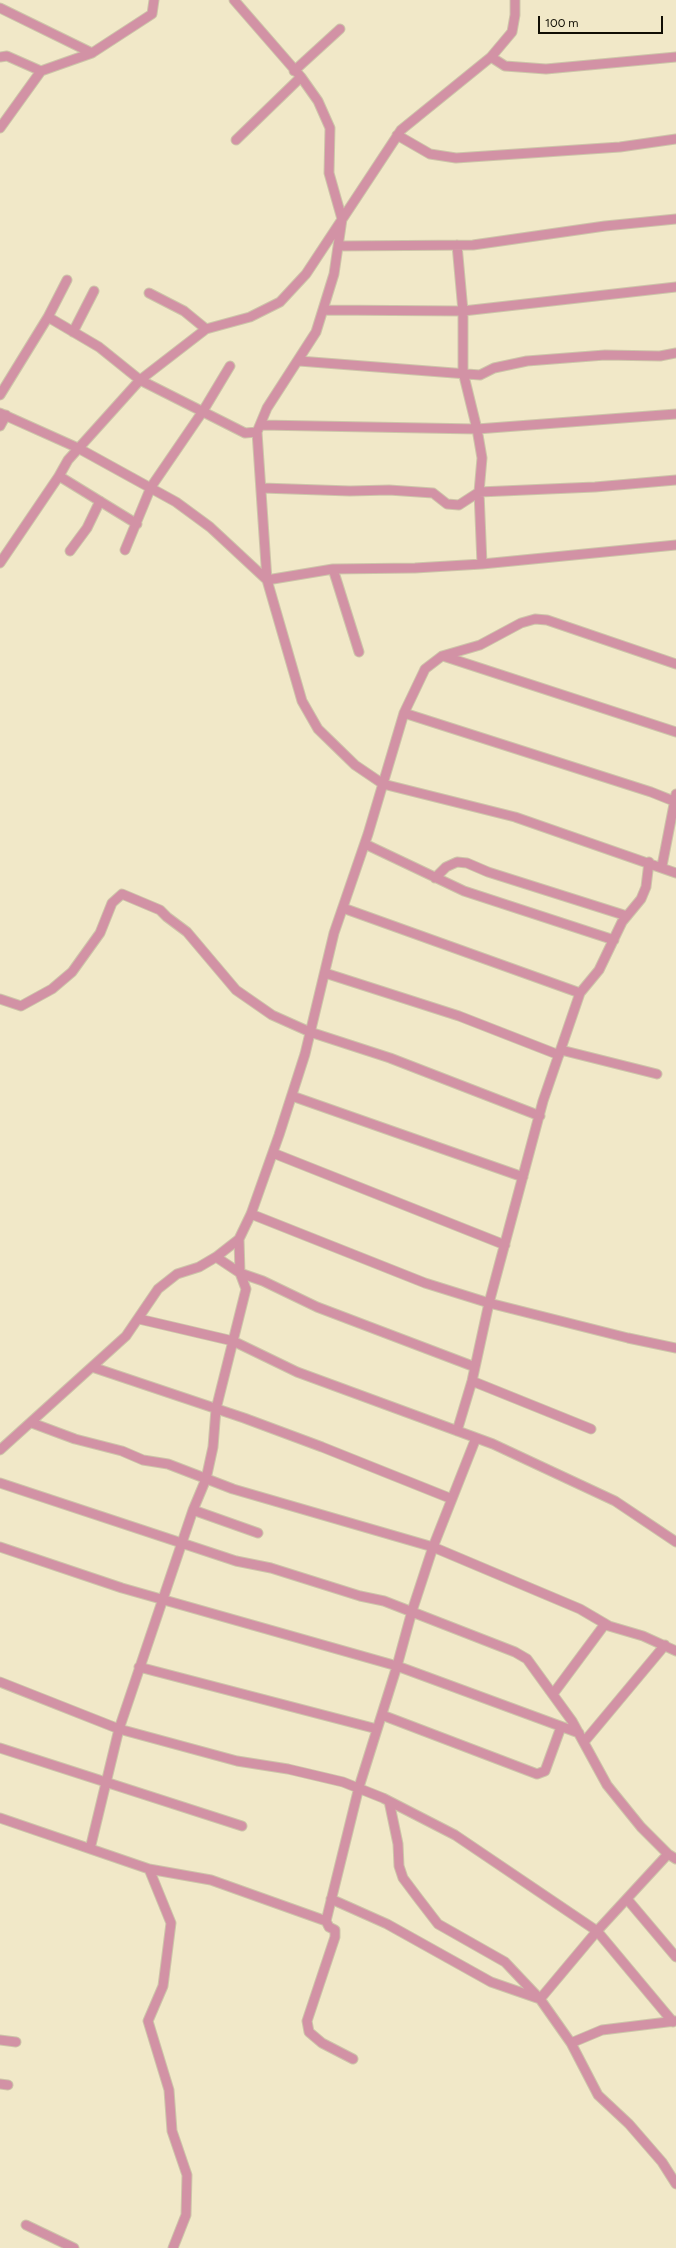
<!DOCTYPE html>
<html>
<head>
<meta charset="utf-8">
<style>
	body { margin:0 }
	#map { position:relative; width:676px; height:2248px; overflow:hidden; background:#f1e8c8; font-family:Figtree,sans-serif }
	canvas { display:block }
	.scale { position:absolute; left:538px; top:16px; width:125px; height:18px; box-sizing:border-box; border:2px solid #110e04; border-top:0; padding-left:5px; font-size:12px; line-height:14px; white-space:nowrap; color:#110e04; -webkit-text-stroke:3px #f1e8c8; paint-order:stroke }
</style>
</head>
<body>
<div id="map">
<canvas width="676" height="2248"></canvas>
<div class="scale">100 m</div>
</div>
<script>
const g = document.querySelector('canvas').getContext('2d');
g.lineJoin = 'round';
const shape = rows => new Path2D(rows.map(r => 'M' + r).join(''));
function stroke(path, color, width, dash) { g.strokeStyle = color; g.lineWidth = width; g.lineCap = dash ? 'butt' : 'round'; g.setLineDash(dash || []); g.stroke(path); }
const street = shape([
	[234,0,301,77,318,101,330,128,329,173,342,219,334,274,316,332,267,408,257,432,267,580,333,569,415,568,482,564,676,545],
	[0,8,92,53],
	[0,57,7,56,41,71],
	[491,57,505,66,546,69,676,57],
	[294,71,340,29],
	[0,128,41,71,92,53,152,14,154,0],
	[397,135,430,154,456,158,620,147,676,139],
	[236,140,301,77],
	[457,245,463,311,463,372,477,429,482,458,479,492,482,564],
	[338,246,473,245,605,226,676,219],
	[149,293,184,311,206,329],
	[323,310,463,311,676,287],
	[48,317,67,280],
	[73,332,94,291],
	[299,361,480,375,494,368,527,361,605,355,660,356,676,353],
	[0,395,48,317,99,347,140,380,245,433,257,432],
	[0,413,78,448,176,502,210,527,267,580,302,701,318,729,355,765,383,784,515,817,676,873],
	[261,425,477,429,676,414],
	[0,426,6,415],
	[262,488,350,491,389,490,433,493,447,504,459,505,479,492,595,487,676,480],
	[137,524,59,476,68,460,140,380,206,329,250,317,280,302,306,274,401,130,491,57,512,32,515,15,515,0],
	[125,550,151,487,203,411,230,366],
	[70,551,87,528,100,501],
	[0,563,59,476],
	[333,569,359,652],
	[443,656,676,732],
	[404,713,651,792,676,802],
	[365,844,464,891,614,940],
	[662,866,676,794],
	[435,878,446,867,457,862,467,863,488,872,627,916],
	[343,908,580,993],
	[325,973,459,1016,559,1055],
	[0,999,21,1006,52,989,72,972,100,933,112,903,122,894,160,910,167,917,187,932,236,990,272,1015,310,1032,390,1058,540,1116],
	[561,1050,657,1074],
	[292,1096,523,1177],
	[273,1153,505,1245],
	[251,1214,425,1283,489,1303,628,1338,676,1348],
	[239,1239,240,1273,263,1281,317,1307,475,1367],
	[139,1319,233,1341,297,1372,493,1444,615,1501,676,1542],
	[92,1367,244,1418,322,1447,452,1499],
	[472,1381,591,1429],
	[32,1423,75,1439,122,1451,143,1460,168,1464,233,1489,433,1547,580,1609,609,1626,643,1636,676,1651],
	[457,1431,472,1381,489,1303,543,1101,580,993,599,970,622,922,641,899,646,887,649,862],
	[0,1450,126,1336,158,1289,177,1274,199,1267,216,1257,239,1239,251,1214,279,1135,305,1054,334,933,368,834,404,713,425,669,442,656,480,645,521,623,535,619,547,620,676,664],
	[0,1483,236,1561,271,1568,360,1596,384,1601,515,1652,527,1659,572,1721,607,1785,641,1827,668,1854,676,1859],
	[193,1510,258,1533],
	[0,1547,122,1588,397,1666,579,1733],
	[139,1667,377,1729],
	[0,1682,119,1729,237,1761,288,1769,343,1782,383,1798,455,1835,597,1931,673,2022],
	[553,1694,605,1624],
	[382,1715,537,1774,545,1771,561,1727],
	[584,1742,665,1645],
	[0,1748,242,1826],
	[389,1801,398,1844,399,1866,403,1878,418,1898,438,1924,505,1962,540,1999,571,2043,598,2095,629,2124,662,2162,676,2184],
	[0,1818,149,1869,211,1880,326,1921,329,1927,335,1930,335,1937,307,2021,309,2032,322,2043,353,2059],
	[90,1849,119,1729,193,1510,206,1479,213,1447,216,1409,246,1289,240,1273,216,1257],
	[149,1869,171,1923,163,1986,148,2021,169,2090,172,2131,187,2175,186,2215,173,2248],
	[331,1899,387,1924,491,1982,540,1999,597,1931,668,1854],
	[627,1899,676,1957],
	[326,1921,359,1787,397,1666,412,1611,433,1547,476,1438],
	[0,2040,16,2042],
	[571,2043,602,2030,676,2021],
	[0,2084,8,2085],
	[26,2225,74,2248]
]);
stroke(street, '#cdc5a9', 11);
stroke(street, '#d292a5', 9);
</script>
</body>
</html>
